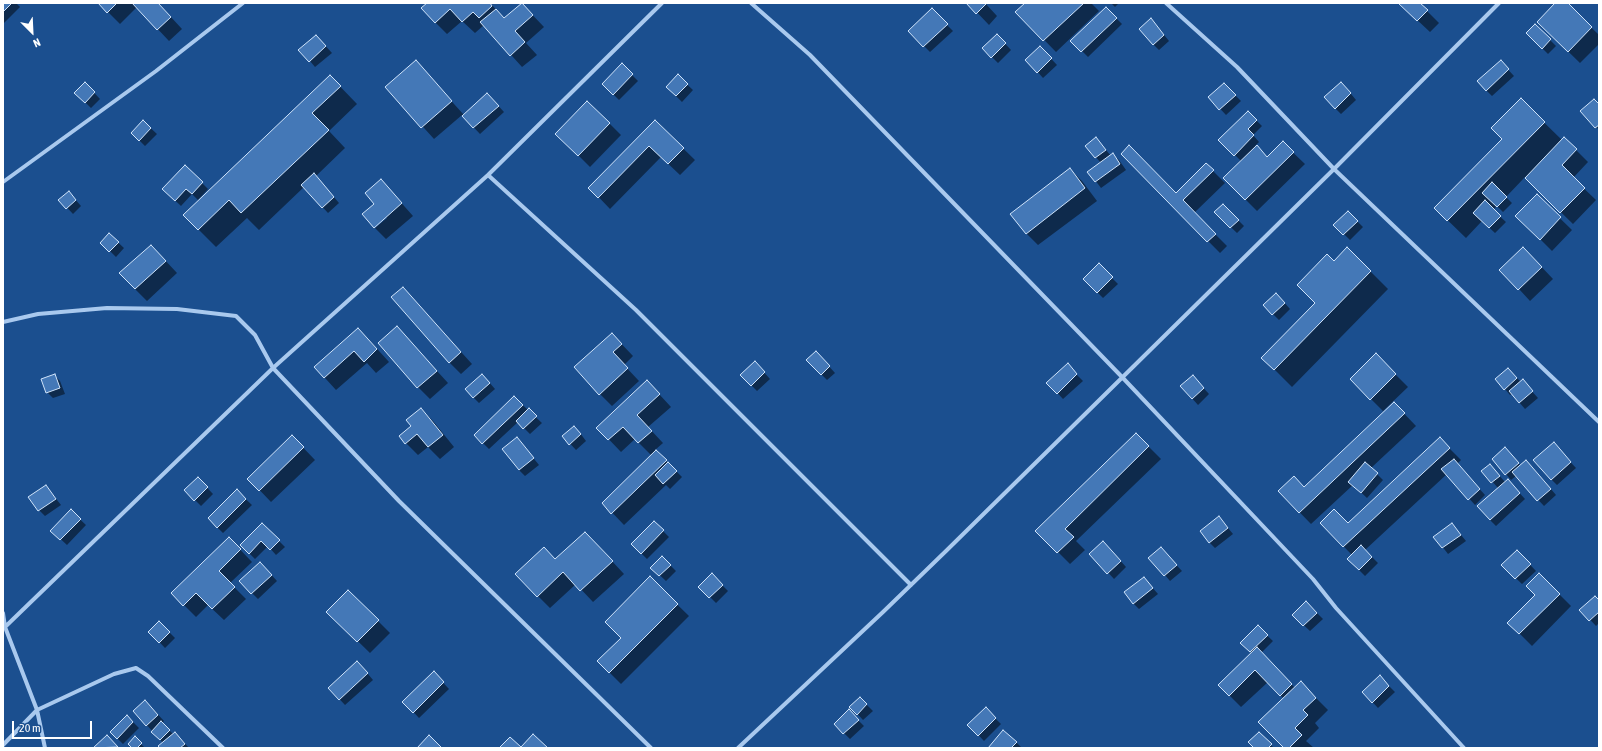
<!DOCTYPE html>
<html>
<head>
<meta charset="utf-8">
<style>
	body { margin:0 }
	#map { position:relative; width:1602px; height:751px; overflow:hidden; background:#1b4f8f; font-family:"Asap Condensed",sans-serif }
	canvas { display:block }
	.frame { position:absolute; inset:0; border:4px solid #fff; pointer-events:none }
	.north { position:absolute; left:12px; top:12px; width:40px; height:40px; -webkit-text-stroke:3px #1b4f8f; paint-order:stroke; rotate:156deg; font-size:11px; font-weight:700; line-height:16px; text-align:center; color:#fff }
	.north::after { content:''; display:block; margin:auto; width:14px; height:18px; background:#fff; clip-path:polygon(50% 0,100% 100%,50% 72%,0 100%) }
	.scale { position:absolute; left:12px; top:721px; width:80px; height:18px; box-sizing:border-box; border:2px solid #fff; border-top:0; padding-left:5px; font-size:12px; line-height:14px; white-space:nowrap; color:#fff; -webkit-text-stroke:3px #1b4f8f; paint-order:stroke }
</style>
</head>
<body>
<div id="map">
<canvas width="1602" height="751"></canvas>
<div class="frame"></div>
<div class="north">N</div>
<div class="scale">20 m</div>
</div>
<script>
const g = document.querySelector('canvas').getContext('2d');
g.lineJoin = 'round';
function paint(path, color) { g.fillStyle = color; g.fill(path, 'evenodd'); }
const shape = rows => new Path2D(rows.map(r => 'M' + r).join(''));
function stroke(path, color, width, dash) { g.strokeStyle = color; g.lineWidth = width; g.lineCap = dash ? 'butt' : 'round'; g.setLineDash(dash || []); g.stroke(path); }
const shadow = shape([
	[3,3,16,3,20,7,3,24],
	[99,3,158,3,182,29,169,41,137,7,120,24],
	[429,3,490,3,505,19,522,4,544,27,526,43,537,55,522,67,484,25,475,33,462,21,447,34,435,22],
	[968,3,985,3,997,16,989,25],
	[1026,3,1091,3,1099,11,1056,52,1017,12],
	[1111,3,1119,3,1115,7],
	[1399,3,1419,3,1439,23,1430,32],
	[1557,3,1566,3,1599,35,1599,44,1580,63,1538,22],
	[1106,8,1122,24,1088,57,1072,41],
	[932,10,953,31,930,52,909,31],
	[1535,25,1556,46,1548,54,1527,33],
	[1157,26,1169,41,1159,50,1153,44],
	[997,35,1011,50,998,63,983,48],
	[322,42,332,53,315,67,310,61],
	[1040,47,1057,65,1043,78,1027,60],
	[416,62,464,115,493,100,504,112,480,134,462,115,434,139,387,87],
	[1501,62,1514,76,1492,96,1486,90],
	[622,65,638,81,619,100,603,84],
	[330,76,357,104,329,131,345,148,316,176,339,203,328,213,304,187,259,230,247,218,216,247,184,215],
	[678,76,693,90,682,102,667,87],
	[85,83,100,99,91,108,76,93],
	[1224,84,1241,101,1226,115,1209,97],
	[1347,89,1356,100,1341,114,1335,108],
	[1521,100,1562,140,1564,138,1588,162,1573,178,1596,200,1573,224,1525,177,1506,197,1512,203,1503,212,1497,206,1493,210,1506,222,1495,233,1482,221,1466,238,1435,208,1503,139],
	[1599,105,1599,130,1581,111],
	[1248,112,1262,126,1253,135,1259,142,1255,146,1268,158,1283,143,1305,164,1257,211,1224,178,1241,161,1220,140],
	[143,121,157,134,145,146,132,133],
	[655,121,695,160,680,175,661,157,610,209,590,188],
	[609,123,621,135,590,167,557,134],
	[1096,138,1111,156,1113,155,1119,160,1126,170,1101,188,1089,172,1101,163,1086,146],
	[1122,154,1176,194,1206,164,1225,183,1194,213,1227,246,1220,253],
	[185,166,208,189,198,200,192,194,181,206,163,189],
	[1070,169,1082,181,1097,201,1038,245,1026,233],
	[381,180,413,216,386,239,375,228,387,218,376,204],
	[1537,196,1572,230,1552,251,1517,216],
	[74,198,81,206,73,214,60,200],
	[1223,205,1244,226,1237,233,1215,212],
	[1348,212,1363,227,1350,240,1335,225],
	[109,234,124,248,116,257,101,242],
	[163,258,177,273,147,301,135,289],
	[1535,260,1553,279,1530,301,1519,289],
	[1334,262,1370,271,1388,289,1292,387,1263,358,1316,303],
	[1099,265,1118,284,1103,298,1084,279],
	[403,288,472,364,461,374,449,362],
	[1282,300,1290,309,1279,320,1273,314],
	[397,327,448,383,430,399,418,387],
	[612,334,633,356,624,365,639,381,612,406,600,394],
	[370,341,389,362,376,373,367,363,336,390,315,367],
	[816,352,835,373,827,380,807,360],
	[1376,355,1408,387,1383,411,1371,399],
	[1067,365,1083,381,1063,399,1048,383],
	[761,369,770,379,757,391,741,375],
	[1514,375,1521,382,1528,387,1538,398,1525,409,1512,394,1510,395,1505,389],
	[55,376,60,381,65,394,53,398,47,392],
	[488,381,495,389,479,403,473,397],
	[1198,382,1209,394,1198,405,1181,386],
	[659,394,671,407,648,427,663,443,655,450,682,477,670,489,666,485,624,525,603,503,652,456,635,439,621,452,598,428],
	[514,397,542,423,530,434,518,422,489,449,475,435],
	[1394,403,1416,426,1371,468,1383,480,1367,498,1353,485,1311,524,1279,491,1304,488],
	[421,409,433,421,454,447,440,459,428,447,418,455,406,443],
	[580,433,586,441,576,450,563,436],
	[1136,434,1161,459,1076,541,1085,550,1070,564,1037,531],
	[292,436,315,460,271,502,249,479],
	[1440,439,1461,460,1457,464,1485,495,1475,505,1447,474,1365,550,1378,563,1365,576,1348,559,1352,555,1321,523,1348,524],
	[522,444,539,465,525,476,519,470],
	[1559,450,1576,468,1557,485,1551,479],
	[1511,455,1521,466,1532,467,1556,495,1544,506,1516,476,1511,480,1506,474],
	[1490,465,1505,482,1513,486,1525,499,1496,526,1490,520,1498,488,1483,471],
	[198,478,213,494,201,506,185,490],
	[46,486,61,505,45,516,39,510],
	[237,491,252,505,223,533,217,527],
	[71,511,86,525,67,545,52,531],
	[1219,517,1233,534,1215,548,1209,542],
	[654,522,669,537,647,559,632,544],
	[262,524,285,547,276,555,268,546,255,559,241,545],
	[1452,524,1466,541,1448,554,1435,537],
	[229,538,252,562,230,583,246,599,224,620,208,605,196,617,172,593],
	[597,545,624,574,593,602,576,584,550,608,538,596,555,560],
	[1109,548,1126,567,1114,579,1091,554],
	[1517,551,1536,571,1522,584,1502,565],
	[1166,554,1182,571,1170,581,1165,575],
	[662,557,676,571,666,581,652,568],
	[266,569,277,581,258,599,252,593],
	[1539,574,1571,606,1532,646,1509,623,1536,595],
	[712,575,728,591,716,603,700,587],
	[650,578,689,616,621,684,598,661,622,638],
	[1144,578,1158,594,1139,609,1133,603],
	[348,591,390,633,370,653,328,612],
	[1599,601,1599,623,1596,626,1581,610],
	[1306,602,1323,619,1310,631,1293,615],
	[159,622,175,638,165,648,150,632],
	[1258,627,1273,641,1261,653,1295,688,1301,683,1328,710,1315,723,1319,728,1306,741,1314,748,1286,748,1284,699,1268,682,1241,707,1219,685,1252,653,1241,643],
	[363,668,373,680,345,705,329,688],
	[434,673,449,689,419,718,404,702],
	[1380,677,1395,692,1378,708,1363,692],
	[860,698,873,711,863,720,851,707],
	[151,707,164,721,162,723,173,734,175,733,189,748,161,748,163,743,135,712],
	[986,709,1001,724,984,741,969,725],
	[849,711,864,726,850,739,835,724],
	[127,716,139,728,123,744,111,732],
	[1259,733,1274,748,1255,748],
	[107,737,118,748,95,748],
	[135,738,145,748,134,748],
	[1016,742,1022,748,990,748]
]);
const building = shape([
	[3,3,12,3,3,12,3,3],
	[98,3,117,3,107,13,98,3],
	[132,3,158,3,171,17,157,30,132,3],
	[427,3,490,3,492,6,479,18,473,12,462,22,450,9,435,23,421,8,427,3],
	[522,3,533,15,515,31,525,42,510,56,480,22,496,9,504,18,522,3],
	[966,3,985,3,986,4,976,14,966,3],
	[1025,3,1084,3,1043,41,1015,12,1025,3],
	[1398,3,1420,3,1428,10,1417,21,1398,3],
	[1555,3,1568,3,1592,27,1568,52,1537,22,1555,3],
	[1106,7,1117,18,1081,52,1070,41,1106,7],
	[932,8,948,24,923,47,908,31,932,8],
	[1151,18,1164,35,1153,45,1139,29,1151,18],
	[1535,24,1551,39,1542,49,1526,33,1535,24],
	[997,34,1006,43,991,58,982,48,997,34],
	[316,35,326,46,309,62,298,50,316,35],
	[1040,46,1052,58,1037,73,1025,60,1040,46],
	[416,60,452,101,421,128,385,87,416,60],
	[1501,60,1509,69,1486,91,1477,81,1501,60],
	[622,63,633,74,613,95,602,84,622,63],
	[678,74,688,84,676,96,666,87,678,74],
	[330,75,341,86,312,113,329,130,241,213,229,200,198,230,183,215,330,75],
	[85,82,95,92,85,103,74,93,85,82],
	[1341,82,1351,93,1335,109,1324,97,1341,82],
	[1224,83,1236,95,1219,110,1208,97,1224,83],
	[487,93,499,106,473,128,462,116,487,93],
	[1521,98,1545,122,1447,221,1434,208,1502,139,1491,128,1521,98],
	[1594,99,1599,104,1599,125,1595,128,1580,111,1594,99],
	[587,101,610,123,578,156,555,134,587,101],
	[1248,111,1257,120,1248,129,1254,135,1234,156,1218,140,1248,111],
	[143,120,151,128,139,141,131,133,143,120],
	[655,120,684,148,668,164,649,146,598,198,588,188,655,120],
	[1096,137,1106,150,1095,158,1085,146,1096,137],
	[1564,137,1577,149,1562,165,1585,188,1560,213,1525,178,1564,137],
	[1283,141,1294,152,1245,200,1223,178,1257,145,1267,157,1283,141],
	[1129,145,1176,193,1206,163,1214,170,1183,200,1216,234,1207,242,1121,154,1129,145],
	[1113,153,1120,164,1095,182,1087,172,1113,153],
	[185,165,203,182,192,194,186,189,175,201,162,189,185,165],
	[1070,168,1085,188,1026,234,1010,214,1070,168],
	[314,173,334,197,322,208,301,185,314,173],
	[381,179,402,203,374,228,362,214,374,204,365,193,381,179],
	[1492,182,1507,197,1497,207,1482,193,1492,182],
	[69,191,76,200,66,209,58,200,69,191],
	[1537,194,1561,217,1540,240,1515,216,1537,194],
	[1485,200,1501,216,1489,228,1473,213,1485,200],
	[1223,204,1239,220,1230,228,1214,212,1223,204],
	[1348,211,1358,221,1343,235,1333,225,1348,211],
	[109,233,119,242,109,252,100,243,109,233],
	[151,245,166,261,135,289,119,273,151,245],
	[1347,247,1371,271,1274,370,1261,358,1315,303,1297,285,1327,254,1334,261,1347,247],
	[1523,247,1542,267,1518,290,1499,270,1523,247],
	[1099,263,1113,277,1097,293,1083,279,1099,263],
	[403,287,461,352,449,363,391,297,403,287],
	[1276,293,1285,303,1272,315,1263,305,1276,293],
	[397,326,437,371,417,388,378,343,397,326],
	[358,328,377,349,364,362,354,351,324,378,314,367,358,328],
	[612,333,622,344,613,352,628,368,599,395,574,367,612,333],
	[816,351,830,366,821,375,806,360,816,351],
	[1376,353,1396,374,1370,400,1350,379,1376,353],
	[755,361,765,372,751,386,740,375,755,361],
	[1068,363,1077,374,1057,394,1046,383,1068,363],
	[1508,368,1517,378,1504,390,1495,379,1508,368],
	[55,374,60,388,46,393,41,379,55,374],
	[482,374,490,383,473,398,465,389,482,374],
	[1193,375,1204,388,1192,399,1180,386,1193,375],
	[1523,379,1533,391,1519,403,1509,391,1523,379],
	[647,380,660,394,637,415,652,431,638,443,623,427,608,440,596,428,647,380],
	[514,396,523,405,482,444,474,435,514,396],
	[1394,402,1405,413,1299,513,1278,491,1294,476,1304,487,1394,402],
	[421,408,443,435,428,447,417,434,405,444,399,436,411,426,406,420,421,408],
	[529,408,537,416,523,429,516,421,529,408],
	[574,426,581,434,569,445,562,436,574,426],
	[1136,433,1149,446,1065,529,1074,537,1057,553,1035,531,1136,433],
	[292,435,304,447,259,491,247,479,292,435],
	[517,437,534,458,519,470,502,449,517,437],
	[1440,437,1450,448,1343,547,1320,523,1334,509,1348,523,1440,437],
	[1554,442,1571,462,1551,480,1533,460,1554,442],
	[1505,447,1519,463,1505,475,1492,459,1505,447],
	[656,450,667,460,611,514,602,503,656,450],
	[1454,459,1480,489,1468,500,1441,469,1454,459],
	[1526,460,1551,489,1537,501,1512,472,1526,460],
	[668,462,677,471,663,484,655,475,668,462],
	[1365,462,1378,473,1361,493,1348,482,1365,462],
	[1490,464,1500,476,1491,483,1481,471,1490,464],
	[198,477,208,487,194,501,184,490,198,477],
	[1508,479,1520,493,1490,520,1477,506,1508,479],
	[46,485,56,499,38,511,28,497,46,485],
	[237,489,246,499,217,528,208,518,237,489],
	[71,509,81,519,60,540,50,531,71,509],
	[1219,516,1228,528,1209,543,1200,531,1219,516],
	[654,521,664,530,641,554,631,544,654,521],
	[262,523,280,540,270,550,261,541,249,554,240,545,262,523],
	[1452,523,1461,535,1442,548,1433,537,1452,523],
	[585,532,613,561,580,591,563,572,537,597,515,574,544,547,555,559,585,532],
	[229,537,241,549,219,571,235,587,212,609,196,593,183,606,171,593,229,537],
	[1103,541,1121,561,1107,574,1089,554,1103,541],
	[1361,545,1372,557,1359,570,1347,559,1361,545],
	[1161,547,1177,565,1164,576,1148,558,1161,547],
	[1517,550,1531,564,1515,579,1501,565,1517,550],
	[662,556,671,565,659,576,650,568,662,556],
	[260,562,272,575,251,594,239,581,260,562],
	[712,573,723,585,709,598,698,587,712,573],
	[1539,573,1560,594,1519,634,1507,623,1535,595,1526,586,1539,573],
	[650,576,678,604,609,673,597,661,621,638,605,622,650,576],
	[1144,577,1153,588,1133,604,1124,592,1144,577],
	[348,590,379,620,357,642,326,612,348,590],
	[1595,596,1599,600,1599,612,1589,621,1579,610,1595,596],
	[1306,601,1317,613,1303,626,1292,615,1306,601],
	[159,621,170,632,159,643,148,632,159,621],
	[1258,625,1268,635,1250,652,1240,643,1258,625],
	[1257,647,1292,684,1280,696,1255,670,1229,696,1218,685,1257,647],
	[357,661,368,673,339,700,328,688,357,661],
	[434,671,444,682,413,713,402,702,434,671],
	[1380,675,1389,686,1372,703,1362,692,1380,675],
	[1301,681,1316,698,1303,710,1308,715,1295,728,1302,735,1289,748,1284,748,1258,722,1301,681],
	[860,697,867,704,857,715,849,707,860,697],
	[145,700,158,715,146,726,133,711,145,700],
	[986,707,996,718,978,736,967,725,986,707],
	[849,709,859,720,843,734,834,724,849,709],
	[127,715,133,722,117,739,110,732,127,715],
	[161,721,170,730,160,740,151,732,161,721],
	[1003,730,1017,742,1011,748,988,748,1003,730],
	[175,732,185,744,180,748,160,748,158,746,175,732],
	[1259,732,1272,744,1268,748,1254,748,1248,742,1259,732],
	[533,734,548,748,499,748,510,737,521,747,533,734],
	[107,735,118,747,93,748,107,735],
	[429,735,442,748,417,748,429,735],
	[135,736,142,743,137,748,132,748,128,744,135,736]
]);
const minor = shape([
	[751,3,810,55,1122,377,1313,579,1336,608,1464,748],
	[1166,3,1237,67,1334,169,1599,422],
	[488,175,636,310,911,585],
	[3,182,156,71,243,3],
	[3,322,38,314,107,308,177,309,236,316,255,335,273,368,399,501,651,748],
	[3,613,5,627,37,710,45,748],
	[3,624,5,627,273,368,488,175,662,3],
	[3,745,37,710,114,674,136,668,148,676,223,748],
	[738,748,883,612,946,551,1334,169,1499,3]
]);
paint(shadow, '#0007');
paint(building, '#4478b7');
stroke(building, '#cfe3fa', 1);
stroke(minor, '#a9c9ee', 4);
</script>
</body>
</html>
